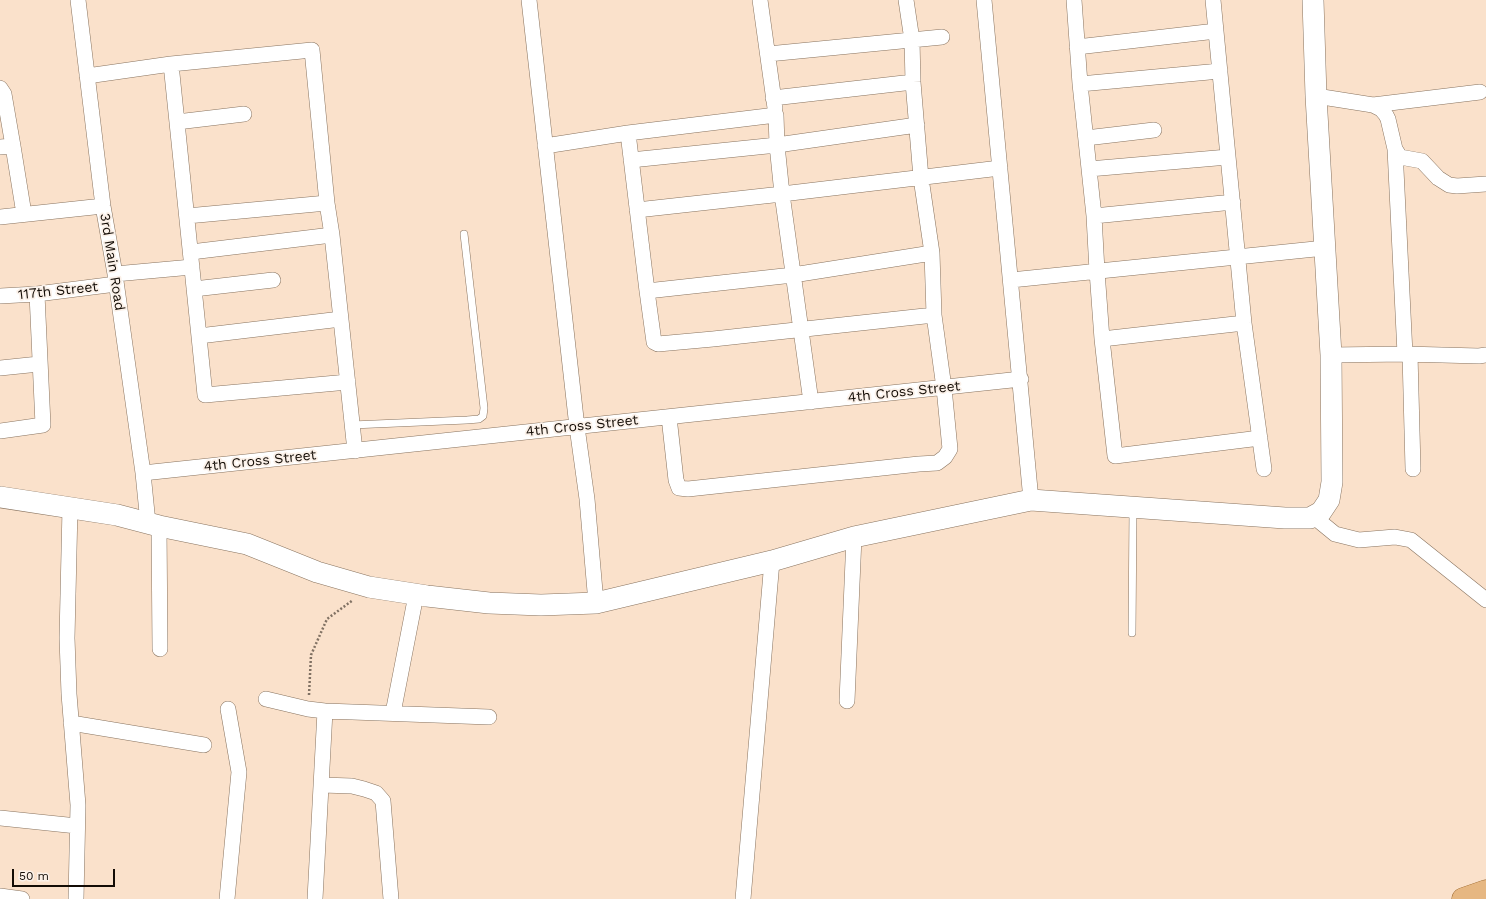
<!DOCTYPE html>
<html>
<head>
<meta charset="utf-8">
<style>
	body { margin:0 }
	#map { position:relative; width:1486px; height:899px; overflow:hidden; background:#fae1cb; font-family:"Work Sans",sans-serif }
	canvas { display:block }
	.scale { position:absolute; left:12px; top:869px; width:103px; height:18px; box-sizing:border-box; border:2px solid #130c05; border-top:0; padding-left:5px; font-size:12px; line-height:14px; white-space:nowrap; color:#130c05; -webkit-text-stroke:3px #fbf1e9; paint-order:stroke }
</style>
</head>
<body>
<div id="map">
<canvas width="1486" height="899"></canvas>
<div class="scale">50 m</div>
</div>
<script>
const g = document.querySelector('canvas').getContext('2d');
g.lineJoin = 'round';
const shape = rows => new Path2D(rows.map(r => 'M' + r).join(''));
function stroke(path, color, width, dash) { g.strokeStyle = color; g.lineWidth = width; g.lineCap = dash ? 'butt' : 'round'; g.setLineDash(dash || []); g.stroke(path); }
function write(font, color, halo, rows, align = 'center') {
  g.font = font + ' "Work Sans",sans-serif'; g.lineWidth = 3.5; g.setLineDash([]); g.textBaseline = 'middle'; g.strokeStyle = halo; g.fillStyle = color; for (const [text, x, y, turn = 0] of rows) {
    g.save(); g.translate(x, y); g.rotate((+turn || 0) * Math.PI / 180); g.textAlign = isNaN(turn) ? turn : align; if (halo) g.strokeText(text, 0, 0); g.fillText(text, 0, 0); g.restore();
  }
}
const path = shape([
	[309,695,311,655,327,619,353,600]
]);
const lane = shape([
	[352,425,467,420,479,419,483,416,484,408,464,234],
	[1132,633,1133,509]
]);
const street = shape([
	[78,0,103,206,115,274,143,473,148,523],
	[529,0,577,427,587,499,596,603],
	[760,0,775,108],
	[906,0,912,40,913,82,921,178,932,253],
	[984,0,1031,500],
	[1074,0,1080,84,1094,216,1097,271,1102,339,1115,456,1260,438],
	[1213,0,1244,323,1264,469],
	[1077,47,1216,31],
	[768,54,942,37],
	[171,64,205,395,348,382],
	[87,76,171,64,312,50,327,203,332,235,355,451],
	[1080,84,1220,71],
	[0,88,4,94,13,146],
	[1316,96,1373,105,1381,109,1386,115,1388,119,1395,149,1400,157,1422,161,1438,178,1449,185,1457,186,1486,184],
	[773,98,913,82],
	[1373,105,1480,92],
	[177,122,244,114],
	[628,133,647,291,793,275,932,253,934,315,713,339,658,344,654,342,647,291],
	[1086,138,1154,130],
	[545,146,628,133,776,115,777,145,917,125],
	[0,147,13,146,24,214],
	[1395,149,1405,354],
	[631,160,777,145,782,194,811,402],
	[1089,169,1228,157],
	[637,210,782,194,1000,168],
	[187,216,327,203],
	[1094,216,1233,202],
	[0,217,103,206],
	[191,252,332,235],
	[115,274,192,267],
	[1011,280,1325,248],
	[194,289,273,280],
	[0,296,37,294,116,284],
	[199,336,341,319],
	[1102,339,1244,323],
	[1410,354,1413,469],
	[1331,355,1405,354,1479,356,1486,355],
	[0,368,39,364],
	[669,417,676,480,679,488,688,489,919,464,937,463,945,457,950,449,944,388,934,315],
	[0,431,43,425,37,294],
	[143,473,1021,379],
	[70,508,67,638,69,694,78,805,76,899],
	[1313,516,1335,534,1359,540,1395,537,1411,540,1486,600],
	[159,526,160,649],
	[266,699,308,709,325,711,489,717],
	[847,701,854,537],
	[393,713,416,595],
	[71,723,204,745],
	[322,785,352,786,364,789,376,793,383,801,391,899],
	[0,818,77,826],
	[0,896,22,899],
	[227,899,239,772,228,709],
	[315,899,325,711],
	[743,899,772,561]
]);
const secondary = shape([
	[0,497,117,515,159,526,247,544,317,572,369,587,427,596,489,603,541,605,596,603,772,561,854,537,1031,500,1285,518,1310,518,1321,512,1329,500,1332,482,1331,355,1316,96,1313,0]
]);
const primary = shape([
	[1463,899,1486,891]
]);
const streetNames = [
	["3rd Main Road",112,262,81],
	["117th Street",58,291,-6],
	["4th Cross Street",904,392,-6],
	["4th Cross Street",582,426,-6],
	["4th Cross Street",260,461,-6]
];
stroke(lane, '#88735f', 8);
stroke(street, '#88735f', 16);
stroke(secondary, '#88735f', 22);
stroke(primary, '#915c20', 23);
stroke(path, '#807163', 2.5, [2, 2]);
stroke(lane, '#fff', 7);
stroke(street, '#fff', 15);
stroke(secondary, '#fff', 21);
stroke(primary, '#e6b782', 22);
write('14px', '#130c05', '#fbf1e9', streetNames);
</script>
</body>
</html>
